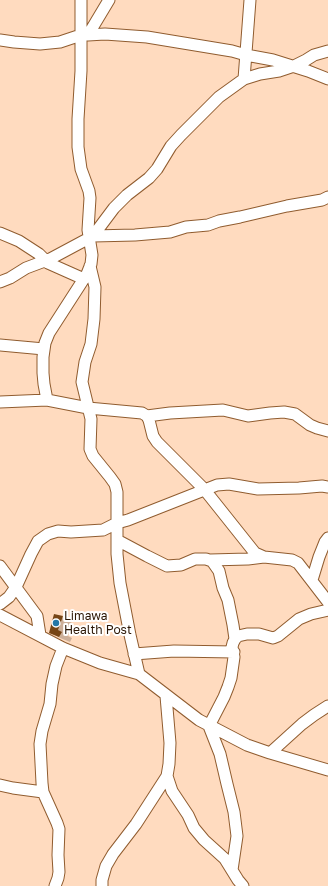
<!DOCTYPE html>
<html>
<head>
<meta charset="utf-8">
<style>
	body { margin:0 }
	canvas { display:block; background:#ffdbbf }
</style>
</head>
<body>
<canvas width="328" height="886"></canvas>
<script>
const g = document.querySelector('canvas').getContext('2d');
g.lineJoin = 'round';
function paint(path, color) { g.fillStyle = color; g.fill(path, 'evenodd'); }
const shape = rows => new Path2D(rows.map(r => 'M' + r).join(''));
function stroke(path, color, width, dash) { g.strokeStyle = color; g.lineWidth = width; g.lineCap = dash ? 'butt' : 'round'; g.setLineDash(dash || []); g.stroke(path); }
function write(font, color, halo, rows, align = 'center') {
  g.font = font + ' "Golos Text",sans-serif'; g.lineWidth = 4; g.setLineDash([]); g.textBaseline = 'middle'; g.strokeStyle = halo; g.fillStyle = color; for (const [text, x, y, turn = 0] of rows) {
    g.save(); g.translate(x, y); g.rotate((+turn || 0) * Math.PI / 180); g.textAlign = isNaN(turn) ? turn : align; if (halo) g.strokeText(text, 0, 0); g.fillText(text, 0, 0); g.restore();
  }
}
const shadow = shape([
	[62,617,72,623,68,636,72,638,70,642,60,638,50,632]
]);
const building = shape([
	[54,614,63,616,58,630,62,632,59,637,49,633]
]);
const minor = shape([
	[88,35,109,0],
	[0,40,14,42,40,44,60,42,81,35,88,35,105,34,147,37,232,51,246,55,273,60,308,71,328,79],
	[244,79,250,0],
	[0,233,19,241,39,254,48,263,84,279],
	[93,236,135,235,170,232,186,227,208,225,219,221,240,217,287,206,322,200,328,197],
	[90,266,95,287,94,319,91,344,85,362,82,382,91,419,90,449,93,456,110,477,115,484,117,492,117,554,120,583,130,635,139,674],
	[0,282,10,278,26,268,50,259,93,236,114,208,127,195,149,178,157,169,171,146,181,135,219,97,244,79,260,74,279,71,294,66,306,60,314,55,328,51],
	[0,345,44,349],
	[47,400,44,384,43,373,43,357,45,343,49,333,87,274,91,264,92,255,88,230,90,198,89,191,81,169,78,147,78,119,81,71,81,0],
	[0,402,47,400,88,408,142,413,147,416,149,420,153,436,157,442,204,489,255,553,264,557,292,560,298,563,328,602],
	[147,416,170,413,223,410,248,416,270,413,284,412,295,414,310,425,317,428,328,431],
	[117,540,147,556,167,566,181,565,195,559,206,559,212,561,219,571,223,588,228,600,233,625,235,639,233,643,232,647,234,657,231,678,228,687,224,697,209,726,220,754,227,784,234,812,237,836,232,870],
	[210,560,248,559,264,557],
	[0,566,37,616,40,635],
	[312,580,319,557,325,542,328,538],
	[0,604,9,597,16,587,31,554,38,541,48,534,58,531,71,532,103,530,117,523,128,520,217,485,229,484,258,489,299,488,322,486,328,487],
	[0,615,63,648,100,663,139,674,199,720,247,745,270,753,328,770],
	[235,639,238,636,247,634,259,634,273,638,278,636,299,619,311,614,328,610],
	[134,654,174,651,234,652],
	[270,753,302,724,314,715,328,706],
	[167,776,172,791,188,815,194,828,204,840,225,859,238,880,243,886],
	[0,785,13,788,43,792],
	[55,886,58,878,59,872,58,855,59,829,57,823,43,792,42,783,40,744,42,731,50,704,52,684,56,666,63,648],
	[102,886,102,880,106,866,113,854,136,824,167,776,169,764,170,743,166,696]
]);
const markers = [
	[56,623,4,"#2477a7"]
];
const poiNames = [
	["Limawa",64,616],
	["Health Post",64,630]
];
paint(shadow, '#0003');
paint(building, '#774515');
stroke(minor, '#905c2f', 13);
stroke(minor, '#fff', 11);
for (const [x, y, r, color] of markers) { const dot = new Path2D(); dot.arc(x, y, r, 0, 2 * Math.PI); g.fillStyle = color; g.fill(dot); stroke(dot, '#fff', 1.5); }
write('12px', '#2b1604', '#fff', poiNames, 'left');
</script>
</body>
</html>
